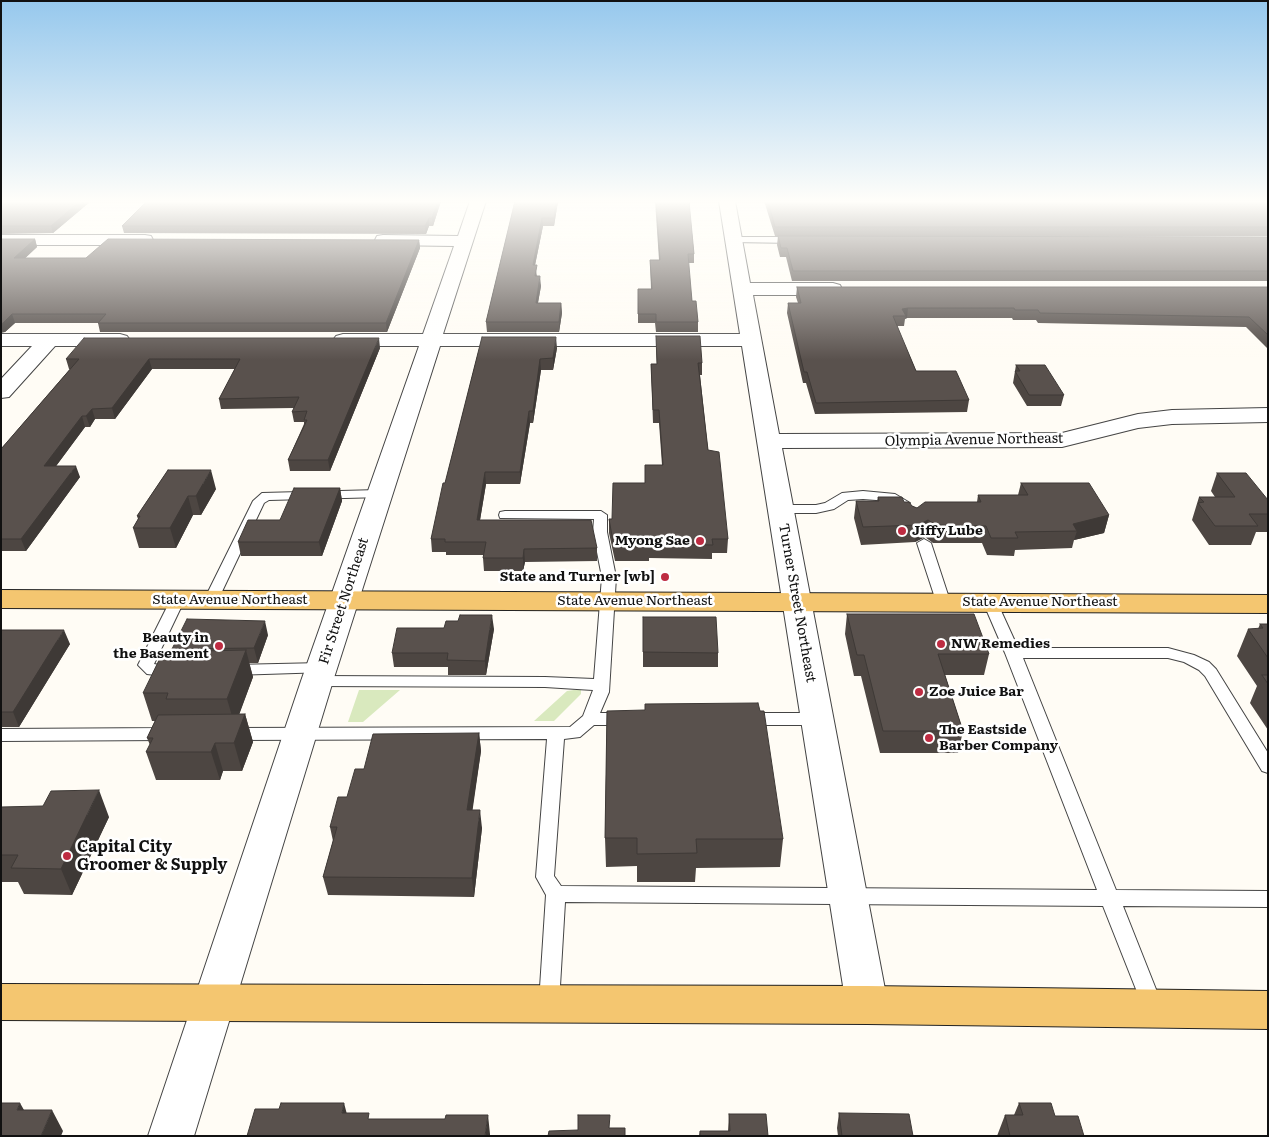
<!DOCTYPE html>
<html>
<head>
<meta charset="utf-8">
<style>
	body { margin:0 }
	#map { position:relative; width:1269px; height:1137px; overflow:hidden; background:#fffcf5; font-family:Literata,serif }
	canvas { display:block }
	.frame { position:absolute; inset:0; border:2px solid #111; pointer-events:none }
</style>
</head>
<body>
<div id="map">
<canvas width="1269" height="1137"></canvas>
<div class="frame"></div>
</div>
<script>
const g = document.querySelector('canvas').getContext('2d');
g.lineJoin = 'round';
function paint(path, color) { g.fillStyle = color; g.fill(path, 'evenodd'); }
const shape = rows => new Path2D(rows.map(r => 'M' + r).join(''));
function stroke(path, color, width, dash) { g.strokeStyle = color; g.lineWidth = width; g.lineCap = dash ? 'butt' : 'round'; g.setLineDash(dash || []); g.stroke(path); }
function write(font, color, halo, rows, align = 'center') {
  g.font = font + ' Literata,serif'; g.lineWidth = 5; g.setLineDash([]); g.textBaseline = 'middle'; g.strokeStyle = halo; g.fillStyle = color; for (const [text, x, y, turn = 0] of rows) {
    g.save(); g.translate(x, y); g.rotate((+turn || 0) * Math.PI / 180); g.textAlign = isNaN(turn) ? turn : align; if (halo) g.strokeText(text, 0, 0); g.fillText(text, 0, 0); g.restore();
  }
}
const green = shape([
	[359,690,400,690,363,722,348,722],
	[574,690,581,690,581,694,554,721,534,721,567,691]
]);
const service = shape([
	[733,237,795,237,799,240,795,243,730,242,730,238,733,237],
	[379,490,385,494,383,497,269,500,264,503,218,600,211,604,204,600,253,501,262,493,379,490],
	[863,491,895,494,910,503,904,507,889,501,863,499,848,500,834,509,816,513,780,513,774,509,780,505,816,505,825,503,842,493,863,491],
	[505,511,601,511,607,515,607,532,616,577,609,692,600,713,625,713,631,715,633,719,631,723,625,725,594,725,580,737,564,739,554,876,561,886,1097,890,1005,653,983,602,990,598,997,602,1018,648,1168,648,1194,655,1209,662,1216,669,1268,753,1268,773,1262,771,1205,676,1199,670,1184,662,1168,658,1023,658,1116,890,1268,891,1268,907,1123,906,1163,1007,1160,1014,1153,1016,1146,1014,1143,1007,1103,906,565,902,559,1003,556,1010,549,1012,542,1010,539,1003,546,895,536,877,547,739,232,740,226,738,224,734,226,730,232,728,570,727,583,716,593,690,545,687,317,686,311,685,309,681,311,677,317,676,545,677,594,679,602,577,593,532,594,519,500,518,499,515,500,512,505,511],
	[924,539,931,543,950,601,948,604,943,605,936,601,917,543,924,539],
	[178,595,185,599,154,664,177,668,180,672,177,676,172,677,147,674,138,665,171,599,178,595],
	[322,663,327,664,330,668,327,672,233,675,228,674,225,670,228,666,233,665,322,663],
	[747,713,817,713,823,715,825,719,823,723,817,725,747,725,741,723,739,719,741,715,747,713],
	[165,728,171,730,173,734,171,738,165,740,1,741,1,729,165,728]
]);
const minor = shape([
	[470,201,486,201,443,334,740,334,719,201,735,201,750,283,833,283,840,285,842,289,840,293,833,295,753,295,779,434,1062,433,1138,414,1172,410,1268,408,1268,422,1172,424,1138,428,1062,447,782,448,888,1005,882,1018,867,1024,852,1018,846,1005,742,346,440,346,333,681,194,1136,148,1136,301,681,419,346,343,346,336,344,333,340,336,336,343,334,423,334,454,246,383,245,377,244,375,240,377,236,383,235,458,236,470,201],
	[1,235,145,235,151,236,153,240,151,244,145,245,1,245,1,235],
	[1,334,120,334,127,336,130,340,127,344,120,346,55,346,9,397,1,398,1,379,32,346,1,346,1,334]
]);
const primary = shape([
	[1,590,1268,595,1268,613,1,608,1,590],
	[1,984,867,986,1268,991,1268,1029,867,1024,1,1020,1,984]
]);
const wall = shape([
	[1,201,91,201,53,233,1,234],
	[147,201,441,201,433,226,429,226,426,234,124,233,122,226],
	[515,201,558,201,554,226,543,226,535,265,537,276,541,286,538,303,561,303,562,313,559,332,487,332,486,322],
	[655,201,689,201,694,254,694,263,688,263,692,301,698,322,698,332,656,332,655,323,638,323,638,298,651,289,650,260,659,260],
	[764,201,1268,201,1268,236,1011,236,1268,237,1268,281,792,281,786,257,780,257,777,245,778,236,775,236],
	[1,239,35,239,37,247,25,258,86,258,419,240,420,248,387,332,100,332,98,323,15,323,5,332],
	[797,287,1268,287,1268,349,1246,327,1038,323,1036,320,1013,320,1012,318,907,318,905,319,904,326,897,326,916,371,969,400,967,412,815,414,806,383,803,383,787,313,788,303,798,303,796,297],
	[656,336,702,363,702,375,700,375,708,450,728,539,727,553,712,553,712,559,649,558,649,561,615,561,609,533,609,519,612,519,662,465,659,423,653,423,651,364,657,364],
	[482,337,557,348,553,370,541,370,533,423,530,423,520,484,486,484,480,520,597,548,597,561,525,562,523,571,484,571,483,558,484,555,446,555,446,552,432,552,431,539],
	[380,348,330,471,290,471,288,460,304,424,304,422,294,422,292,412,294,408,221,409,219,399,235,369,152,369,115,419,95,419,90,427,85,427,56,466,80,477,26,551,1,551,1,449,70,369,69,369,66,359],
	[1016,365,1064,395,1061,406,1027,406,1013,383],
	[168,470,216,489,201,515,193,515,176,548,139,548,133,528,138,519,137,516],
	[1217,473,1268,500,1268,532,1256,532,1251,545,1209,545,1192,520,1199,497,1215,497,1211,491],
	[1021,483,1109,515,1104,533,1074,540,1072,548,1015,550,1014,556,987,555,982,543,933,543,925,537,915,542,861,545,854,518,856,501,877,501,878,497,904,502,912,506,917,508,977,502,978,495,1018,495],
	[340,488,342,501,322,556,241,556,238,542],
	[847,614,989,654,984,675,945,675,963,731,958,753,880,753,861,676,854,676,845,634],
	[643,617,718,653,718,667,643,667],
	[1260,624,1268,624,1268,730,1250,703,1257,686,1237,656,1248,629,1258,629],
	[494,629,486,675,448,675,448,667,394,667,392,653],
	[1,630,70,644,19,727,1,727],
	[268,635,258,663,249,663,253,677,239,714,245,714,253,742,242,771,223,771,220,780,156,780,146,752,150,745,147,738,155,721,152,721,143,693,172,652,172,649],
	[607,711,783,839,780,867,696,868,695,882,637,882,637,866,606,867,605,838],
	[479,733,481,751,472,810,482,828,474,897,328,895,323,877,333,841,330,827,364,769],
	[1,807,109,817,72,895,24,894,18,882,1,882],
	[1019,1103,1055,1116,1084,1136,997,1136,1005,1115,1014,1115],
	[839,1113,913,1136,838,1136,837,1128],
	[729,1114,768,1136,699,1136,700,1131,728,1131]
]);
const shadedWall = shape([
	[80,201,91,201,53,233,51,226],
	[438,201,441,201,433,226,432,218],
	[556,201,558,201,554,226,554,218],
	[429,218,429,226,426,234,425,226],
	[542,218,543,226,533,275,533,265],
	[35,239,37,247,17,266,14,258],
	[419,240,420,248,387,332,386,323],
	[540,276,541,286,536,313,536,303],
	[561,303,562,313,559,332,559,322],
	[908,308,907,318,905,319,906,316,902,309],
	[12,314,15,323,5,332,1,333,1,324],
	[556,337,557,348,553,370,553,358],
	[379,338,380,348,330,471,328,460],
	[149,359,152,369,115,419,112,408],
	[540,359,541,370,533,423,533,411],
	[92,409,95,419,90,427,86,416],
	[529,411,530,423,520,484,520,472],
	[82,416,85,427,48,477,44,466],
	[76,466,80,477,26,551,21,539],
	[211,470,216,489,201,515,196,496],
	[485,472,486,484,478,532,477,520],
	[340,488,342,501,322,556,319,542],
	[188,496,193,515,176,548,170,528],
	[1109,515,1104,533,1074,540,1077,531,1073,524],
	[928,520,925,537,915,542,918,525],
	[524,549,525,562,523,571,523,558],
	[492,615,494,629,486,675,485,661],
	[265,621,268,635,258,663,254,648],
	[64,630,70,644,19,727,13,712],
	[246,650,253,677,235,726,227,699],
	[245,714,253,742,242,771,234,743],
	[479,733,481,751,470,828,467,810],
	[215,743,223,771,220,780,211,752],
	[99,790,109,817,72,895,61,869],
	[480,810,482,828,474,897,472,878],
	[20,1103,32,1124,17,1110],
	[344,1103,349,1122,342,1113],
	[52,1110,63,1131,61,1136,41,1136],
	[488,1115,490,1134,490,1136,485,1136]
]);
const building = shape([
	[1,201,80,201,51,226,1,226,1,201],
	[147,201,438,201,432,218,429,218,425,226,122,226,147,201],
	[515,201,556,201,554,218,542,218,533,265,537,265,535,276,540,276,536,303,561,303,559,322,486,322,515,201],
	[656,201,689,201,694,254,688,254,692,301,696,301,698,322,656,322,656,314,638,314,638,289,652,289,650,260,660,260,656,201],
	[768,201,1268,201,1268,227,775,227,768,201],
	[778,236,1268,237,1268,271,793,271,787,248,781,248,778,236],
	[1,239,35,239,14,258,86,258,108,239,419,240,386,323,98,323,106,314,12,314,3,323,1,324,1,239],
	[797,287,1268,287,1268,335,1249,317,1040,313,1038,310,1015,310,1014,308,908,308,902,309,906,316,893,316,916,371,956,371,969,400,816,403,807,372,804,372,788,303,801,303,797,287],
	[656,336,700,336,702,363,698,363,708,450,719,452,728,539,712,539,713,545,649,544,649,547,614,547,609,519,612,519,613,483,645,483,645,465,663,465,659,410,653,410,651,364,657,364,656,336],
	[482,337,556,337,553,358,540,359,533,411,529,411,520,472,485,472,477,520,591,520,597,548,524,549,523,558,483,558,486,542,445,542,445,539,431,539,443,483,445,483,482,337],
	[84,338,379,338,328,460,288,460,307,420,304,420,307,411,292,412,299,397,219,399,240,359,149,359,112,408,92,409,86,416,82,416,44,466,76,466,21,539,1,539,1,449,79,359,66,359,84,338],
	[1016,365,1045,365,1064,395,1029,395,1015,371,1020,371,1016,365],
	[168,470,211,470,196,496,188,496,170,528,133,528,140,516,137,516,168,470],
	[1217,473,1246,473,1268,500,1268,514,1249,514,1258,526,1215,526,1198,503,1204,502,1199,497,1235,497,1217,473],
	[1021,483,1089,483,1109,515,1073,524,1077,531,1015,532,1018,538,991,538,986,526,936,525,928,520,918,525,863,527,856,501,879,501,878,497,902,497,904,502,909,502,912,506,917,508,925,502,981,502,978,495,1028,495,1021,483],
	[294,488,340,488,319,542,238,542,248,520,280,520,294,488],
	[847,614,974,614,989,654,938,654,963,731,883,731,864,655,857,655,847,614],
	[460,615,492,615,485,661,447,660,448,653,392,653,397,628,444,628,446,621,458,621,460,615],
	[643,617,716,617,718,653,643,652,643,617],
	[187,619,265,621,254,648,172,649,187,619],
	[1260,624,1268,624,1268,658,1248,629,1263,628,1260,624],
	[1,630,64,630,13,712,1,712,1,630],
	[246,650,227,699,166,699,168,693,143,693,163,652,246,650],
	[1262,675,1268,675,1268,684,1262,675],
	[758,703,760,711,764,711,783,839,696,839,697,853,637,854,637,838,605,838,607,711,645,710,645,704,758,703],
	[245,714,234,743,215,743,211,752,146,752,153,738,147,738,158,715,245,714],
	[479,733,467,810,480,810,472,878,323,877,337,827,330,827,338,797,347,797,355,769,364,769,373,734,479,733],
	[99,790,61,869,11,868,18,855,1,855,1,807,43,806,51,791,99,790],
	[1,1103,20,1103,17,1110,52,1110,41,1136,1,1136,1,1103],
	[281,1103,344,1103,342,1113,369,1113,368,1119,445,1119,446,1115,488,1115,485,1136,247,1136,255,1109,279,1109,281,1103],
	[1019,1103,1051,1103,1055,1116,1078,1116,1084,1136,1010,1136,1005,1115,1023,1115,1019,1103],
	[839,1113,909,1114,913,1136,842,1136,839,1113],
	[729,1114,766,1114,768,1136,700,1136,700,1131,730,1131,729,1114],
	[578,1115,610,1115,609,1128,625,1128,625,1136,548,1136,549,1131,578,1130,578,1115]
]);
const markers = [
	[902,531,5,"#be2c42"],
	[700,541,5,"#be2c42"],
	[665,577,5,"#be2c42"],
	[941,644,5,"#be2c42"],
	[219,646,5,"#be2c42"],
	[919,692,5,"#be2c42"],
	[929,738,5,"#be2c42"],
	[67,856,5,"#be2c42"]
];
const streetNames = [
	["Olympia Avenue Northeast",974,440,-1],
	["State Avenue Northeast",230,600],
	["Fir Street Northeast",344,601,-72],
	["State Avenue Northeast",635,601],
	["State Avenue Northeast",1040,602],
	["Turner Street Northeast",797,603,80]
];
const poiNames = [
	["Jiffy Lube",912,531],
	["Myong Sae",690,541,"right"],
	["State and Turner [wb]",655,577,"right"],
	["Beauty in",209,638,"right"],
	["the Basement",209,654,"right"],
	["NW Remedies",951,644],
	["Zoe Juice Bar",929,692],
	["The Eastside",939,730],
	["Barber Company",939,746]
];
const nearPoinames = [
	["Capital City",77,847],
	["Groomer & Supply",77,865]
];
paint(green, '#d9e9be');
stroke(service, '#444', 2);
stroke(minor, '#444', 2);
stroke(primary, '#222', 2);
paint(service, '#fff');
paint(minor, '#fff');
paint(primary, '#f4c670');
paint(wall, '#4d4642');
paint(shadedWall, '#3e3936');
paint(building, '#59514d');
stroke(building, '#3e3936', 1);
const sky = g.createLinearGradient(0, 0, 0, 360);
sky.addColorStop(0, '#96c8ed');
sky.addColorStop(0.56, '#fffefa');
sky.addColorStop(1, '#fffefa00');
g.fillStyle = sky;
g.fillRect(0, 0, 1269, 360);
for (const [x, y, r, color] of markers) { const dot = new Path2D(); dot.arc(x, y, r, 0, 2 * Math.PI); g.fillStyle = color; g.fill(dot); stroke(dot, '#fff', 2); }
write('14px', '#111', '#fff', streetNames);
write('bold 14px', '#111', '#fff', poiNames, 'left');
write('bold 16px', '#111', '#fff', nearPoinames, 'left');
</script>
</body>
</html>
